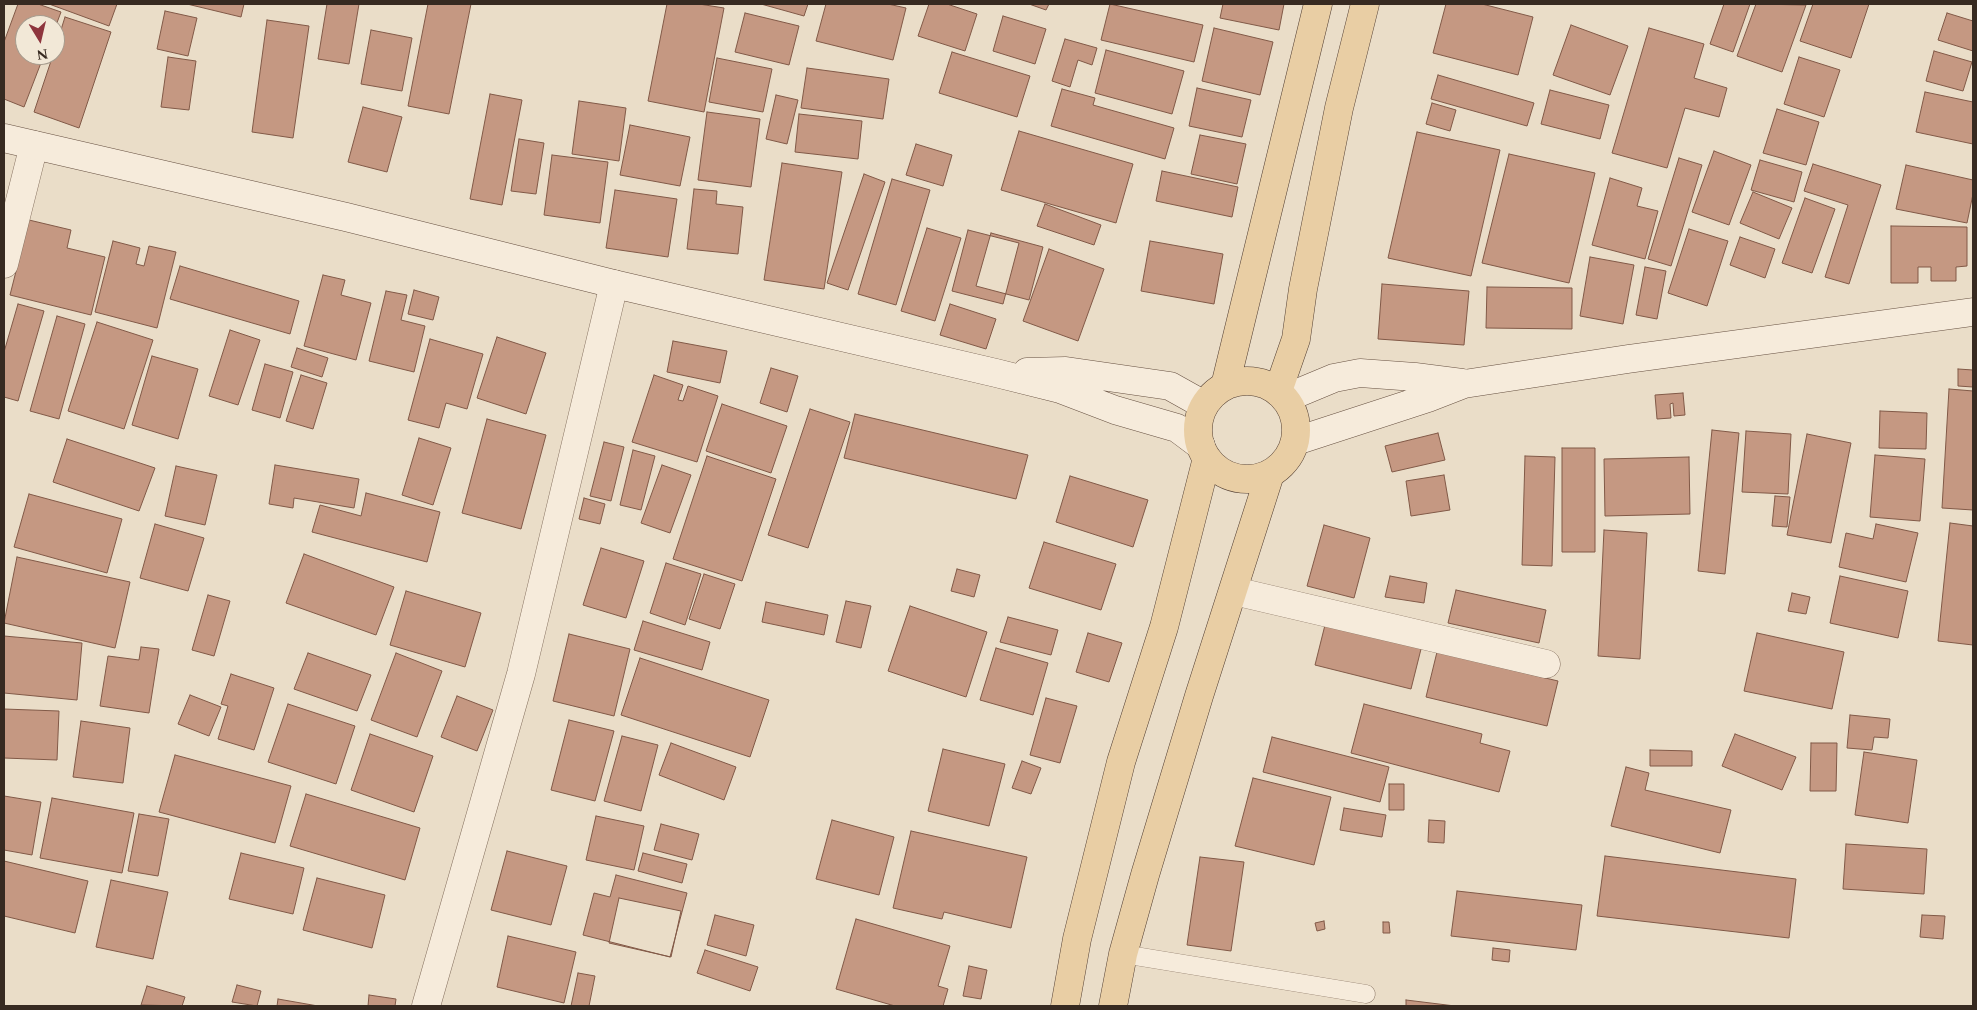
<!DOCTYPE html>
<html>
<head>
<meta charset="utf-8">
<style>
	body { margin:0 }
	#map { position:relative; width:1977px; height:1010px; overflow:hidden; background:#eaddc8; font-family:Spectral,serif }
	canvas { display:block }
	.frame { position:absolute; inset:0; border:5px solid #372a21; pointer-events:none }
	.north { position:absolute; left:15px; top:15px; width:50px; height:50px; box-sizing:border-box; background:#f2e8d7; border:1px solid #a79c8e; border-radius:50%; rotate:171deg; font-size:14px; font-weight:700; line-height:20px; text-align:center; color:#372a21 }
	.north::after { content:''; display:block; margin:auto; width:18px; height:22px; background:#8e353d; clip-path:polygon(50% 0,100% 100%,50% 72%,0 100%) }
</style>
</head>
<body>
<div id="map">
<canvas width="1977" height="1010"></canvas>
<div class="frame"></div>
<div class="north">N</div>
</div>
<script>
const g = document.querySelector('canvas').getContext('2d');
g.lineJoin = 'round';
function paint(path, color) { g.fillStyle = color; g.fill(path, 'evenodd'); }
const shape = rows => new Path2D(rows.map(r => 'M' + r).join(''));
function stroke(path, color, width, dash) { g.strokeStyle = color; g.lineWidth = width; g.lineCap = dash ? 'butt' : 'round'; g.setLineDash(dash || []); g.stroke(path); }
const building = shape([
	[18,4,38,4,61,12,55,28,55,25,25,25,25,55,44,55,24,107,4,99,4,42,18,4],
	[49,4,117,4,109,26,49,4],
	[187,4,244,4,241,17,187,4],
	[327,4,359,4,349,64,318,59,327,4],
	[428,4,471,4,449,114,408,106,428,4],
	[667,4,699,4,724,8,704,112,648,101,667,4],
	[761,4,808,4,804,16,761,4],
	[826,4,888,4,906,8,893,60,816,41,826,4],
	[929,4,947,4,977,14,965,51,918,36,929,4],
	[1029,4,1049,4,1046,10,1029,4],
	[1110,4,1203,25,1194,62,1101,40,1110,4],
	[1223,4,1284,4,1279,30,1220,18,1223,4],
	[1446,4,1482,4,1533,17,1518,75,1433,53,1446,4],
	[1724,4,1750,4,1733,52,1710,44,1724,4],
	[1756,4,1806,5,1782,72,1737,56,1756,4],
	[1813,4,1869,4,1851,58,1800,41,1813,4],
	[165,11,197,18,188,56,157,49,165,11],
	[745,13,799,26,789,65,735,52,745,13],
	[1947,13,1973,21,1973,51,1938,40,1947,13],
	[1003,16,1046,29,1035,64,993,51,1003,16],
	[65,17,111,32,79,128,34,112,53,55,55,55,55,49,65,17],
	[267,20,309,26,293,138,252,132,267,20],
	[1571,25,1628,46,1610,95,1553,75,1571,25],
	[1214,28,1273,42,1260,95,1202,81,1214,28],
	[1649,28,1704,44,1694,78,1727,88,1719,117,1685,108,1667,168,1612,153,1649,28],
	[371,30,412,38,402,91,361,84,371,30],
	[1065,39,1097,48,1092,65,1078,60,1070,87,1052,81,1065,39],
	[1106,50,1184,71,1172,114,1095,93,1106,50],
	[1934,51,1972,62,1963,91,1926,81,1934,51],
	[952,52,1030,76,1017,117,939,93,952,52],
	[168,57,196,61,189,110,161,107,168,57],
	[1799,57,1840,70,1824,117,1784,104,1799,57],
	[717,58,772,69,763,112,709,102,717,58],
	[807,68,889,79,883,119,801,108,807,68],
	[1438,75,1534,103,1527,126,1431,99,1438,75],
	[1197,88,1251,100,1242,137,1189,126,1197,88],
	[1062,89,1095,98,1093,105,1174,128,1165,159,1051,126,1062,89],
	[1550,90,1609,105,1600,139,1541,124,1550,90],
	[1925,92,1973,102,1973,144,1916,132,1925,92],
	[490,94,522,100,502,205,470,199,490,94],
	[776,95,798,100,787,144,766,139,776,95],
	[579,101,626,108,619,161,572,154,579,101],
	[1432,103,1456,110,1450,131,1426,124,1432,103],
	[363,107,402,117,387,172,348,162,363,107],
	[1777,109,1819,122,1806,165,1763,153,1777,109],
	[707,112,760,119,751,187,698,180,707,112],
	[799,114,862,121,858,159,795,152,799,114],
	[630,125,690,137,680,186,620,175,630,125],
	[1019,131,1133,164,1116,223,1001,190,1019,131],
	[1417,132,1500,150,1471,276,1388,258,1417,132],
	[1200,135,1246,144,1237,184,1191,174,1200,135],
	[519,139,544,143,536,194,511,191,519,139],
	[916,144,952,155,943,186,906,175,916,144],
	[1714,151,1751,165,1729,225,1692,212,1714,151],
	[1509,154,1595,173,1569,283,1482,263,1509,154],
	[552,155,608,162,600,223,544,215,552,155],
	[1679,158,1702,165,1671,266,1648,259,1679,158],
	[1760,160,1802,172,1794,202,1751,190,1760,160],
	[782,163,842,172,824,289,764,280,782,163],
	[1813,164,1881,185,1849,284,1825,277,1848,205,1804,191,1813,164],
	[1906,165,1973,180,1973,194,1967,223,1896,209,1906,165],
	[1162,171,1238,187,1232,217,1156,201,1162,171],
	[864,174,885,182,848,290,827,283,864,174],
	[1610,178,1642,188,1637,206,1658,211,1645,259,1592,245,1610,178],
	[892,179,930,190,896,305,858,294,892,179],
	[694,189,717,191,716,204,743,207,738,254,687,249,694,189],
	[615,190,677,199,668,257,606,248,615,190],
	[1753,192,1792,208,1779,239,1740,223,1753,192],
	[1805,198,1835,209,1812,273,1782,263,1805,198],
	[1045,204,1101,225,1094,245,1037,226,1045,204],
	[29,220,71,230,67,248,105,257,91,315,10,295,29,220],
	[1891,226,1967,227,1967,266,1956,267,1956,281,1931,281,1931,267,1918,267,1918,283,1891,283,1891,226],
	[927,228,961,238,935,321,901,311,927,228],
	[1689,229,1728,241,1707,306,1668,293,1689,229],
	[968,230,1019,243,1003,304,952,291,968,230],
	[991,233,1043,247,1029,300,976,286,991,233],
	[1740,237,1775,249,1765,278,1730,265,1740,237],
	[113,241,140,248,136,264,144,266,149,246,176,252,157,328,95,312,113,241],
	[1150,241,1223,254,1214,304,1141,291,1150,241],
	[1049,249,1104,269,1078,341,1023,321,1049,249],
	[1590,257,1634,265,1623,324,1580,316,1590,257],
	[180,266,299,301,290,334,170,299,180,266],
	[1645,267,1666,271,1657,319,1636,315,1645,267],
	[323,275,345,280,341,295,371,303,356,360,304,346,323,275],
	[1382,284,1469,291,1464,345,1378,339,1382,284],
	[1487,287,1572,288,1572,329,1486,328,1487,287],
	[414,290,439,297,433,320,408,314,414,290],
	[386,291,407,295,401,320,425,326,414,372,369,361,386,291],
	[18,304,44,311,18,401,4,397,4,352,18,304],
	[950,304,996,319,986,349,940,335,950,304],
	[57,316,85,324,59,419,30,411,57,316],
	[97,322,153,340,124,429,68,411,97,322],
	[230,330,260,340,238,405,209,396,230,330],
	[497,337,546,353,526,414,477,398,497,337],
	[430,339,483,354,467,409,446,403,439,428,408,420,430,339],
	[673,341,727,351,720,383,667,372,673,341],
	[297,348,328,358,322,377,291,367,297,348],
	[152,356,198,369,178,439,132,425,152,356],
	[265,364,293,372,280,418,252,410,265,364],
	[771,368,798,376,787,412,760,403,771,368],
	[1958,369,1973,370,1973,387,1958,386,1958,369],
	[301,375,327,383,313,429,286,421,301,375],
	[654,375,683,385,678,400,683,401,688,386,718,396,697,462,632,442,654,375],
	[1949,389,1973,391,1973,510,1942,508,1949,389],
	[1683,393,1685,415,1674,416,1673,403,1670,404,1671,418,1657,419,1655,395,1683,393],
	[722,404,787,426,771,473,706,451,722,404],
	[810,409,850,422,808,548,768,535,810,409],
	[1880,411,1927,413,1926,449,1879,448,1880,411],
	[855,414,1028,455,1016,499,844,458,855,414],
	[487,419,546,435,521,529,462,513,487,419],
	[1712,430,1739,433,1725,574,1698,571,1712,430],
	[1746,431,1791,434,1788,494,1742,492,1746,431],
	[1438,433,1445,460,1392,472,1385,446,1438,433],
	[1807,434,1851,443,1831,543,1787,535,1807,434],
	[419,438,451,448,433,505,402,495,419,438],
	[67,439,155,468,139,511,53,482,67,439],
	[604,442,624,447,611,501,590,496,604,442],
	[1562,448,1595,448,1595,552,1562,552,1562,448],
	[633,450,655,456,641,510,620,505,633,450],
	[1875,455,1925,459,1920,521,1870,517,1875,455],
	[707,456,776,479,742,581,673,559,707,456],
	[1525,456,1555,457,1552,566,1522,565,1525,456],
	[1689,457,1690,514,1605,516,1604,459,1689,457],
	[275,465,359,479,354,508,294,498,293,508,269,504,275,465],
	[662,465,691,475,670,533,641,523,662,465],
	[176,466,217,475,205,525,165,516,176,466],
	[1444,475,1450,510,1411,516,1406,481,1444,475],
	[1070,476,1148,500,1133,547,1056,522,1070,476],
	[366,493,440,512,427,562,312,532,320,505,361,516,366,493],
	[29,494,122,519,107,573,14,547,29,494],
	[1775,496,1790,497,1787,527,1772,526,1775,496],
	[584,498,605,504,600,524,579,519,584,498],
	[1950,523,1973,526,1973,645,1938,641,1950,523],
	[155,524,204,538,188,591,140,578,155,524],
	[1876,524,1918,533,1906,582,1839,567,1846,533,1873,539,1876,524],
	[1324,525,1370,538,1354,598,1307,586,1324,525],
	[1604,530,1647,533,1640,659,1598,656,1604,530],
	[1044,542,1116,564,1101,610,1029,588,1044,542],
	[601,548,644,561,626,618,583,605,601,548],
	[304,554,394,587,376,635,286,603,304,554],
	[17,557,130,582,115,648,4,623,17,557],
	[666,563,701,574,685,625,650,613,666,563],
	[957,569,980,575,974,597,951,591,957,569],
	[704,574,735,584,720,629,689,619,704,574],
	[1390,576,1427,583,1424,603,1385,597,1390,576],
	[1840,576,1908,591,1898,638,1830,623,1840,576],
	[1456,590,1546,610,1539,643,1448,623,1456,590],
	[406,591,481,613,465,667,390,645,406,591],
	[1792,593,1810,597,1806,614,1788,611,1792,593],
	[208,595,230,601,214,656,192,650,208,595],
	[846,601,871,606,861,648,836,642,846,601],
	[766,602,828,615,824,635,762,622,766,602],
	[910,606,987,632,966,697,888,671,910,606],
	[1008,617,1058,630,1051,655,1000,642,1008,617],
	[643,621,710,642,702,670,634,650,643,621],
	[1326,621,1422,645,1411,689,1315,665,1326,621],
	[1088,633,1122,643,1109,682,1076,672,1088,633],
	[1757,633,1844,652,1832,709,1744,691,1757,633],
	[569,634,630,649,614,716,553,701,569,634],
	[4,636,82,643,77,700,4,693,4,636],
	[141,647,159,649,149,713,100,706,108,656,139,660,141,647],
	[996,648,1048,663,1033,715,980,700,996,648],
	[1437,652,1558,681,1547,726,1426,697,1437,652],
	[308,653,371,675,357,711,294,689,308,653],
	[396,653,442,671,417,737,371,720,396,653],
	[640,658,769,700,750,757,621,715,640,658],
	[231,674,274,688,254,750,218,739,228,706,221,704,231,674],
	[190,695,221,707,209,736,178,724,190,695],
	[457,696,493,710,477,751,441,737,457,696],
	[1046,698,1077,706,1060,763,1030,755,1046,698],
	[288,704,355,726,336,784,268,762,288,704],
	[1364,704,1482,734,1480,743,1510,751,1499,792,1351,753,1364,704],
	[4,709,59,711,57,760,4,758,4,709],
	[1850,715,1890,719,1888,738,1874,737,1872,750,1847,748,1850,715],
	[569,720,614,731,595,801,551,790,569,720],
	[81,721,130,728,123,783,73,777,81,721],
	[370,734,433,756,414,812,351,790,370,734],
	[1735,734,1796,757,1782,790,1722,766,1735,734],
	[622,736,658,745,641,811,604,801,622,736],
	[1272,737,1389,767,1380,802,1263,772,1272,737],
	[671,743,736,767,724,800,659,775,671,743],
	[1811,743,1837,743,1836,791,1810,791,1811,743],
	[943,749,1005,764,989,826,928,811,943,749],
	[1650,750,1692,751,1692,766,1650,766,1650,750],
	[1864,752,1917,760,1908,823,1855,815,1864,752],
	[175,755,291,786,275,843,159,812,175,755],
	[1022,761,1041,768,1031,794,1012,788,1022,761],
	[1626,767,1649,773,1645,790,1731,810,1720,853,1611,826,1626,767],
	[1253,778,1331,797,1314,865,1235,846,1253,778],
	[1389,784,1404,784,1404,810,1389,810,1389,784],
	[306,794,420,828,405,880,290,846,306,794],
	[4,796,41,802,32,855,4,850,4,796],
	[52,798,134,813,122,873,40,858,52,798],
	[1344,808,1386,815,1382,837,1340,830,1344,808],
	[139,814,169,819,158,876,128,871,139,814],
	[596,816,644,826,634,870,586,860,596,816],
	[832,820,894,837,879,895,816,879,832,820],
	[1429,820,1445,821,1444,843,1428,842,1429,820],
	[661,824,699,834,692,860,654,850,661,824],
	[911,831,1027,857,1011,928,944,912,942,919,893,908,911,831],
	[1846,844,1927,849,1924,894,1843,889,1846,844],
	[507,851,567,866,551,925,491,910,507,851],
	[241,853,304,868,293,914,229,899,241,853],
	[643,853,687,864,682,883,638,871,643,853],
	[1605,856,1796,879,1789,938,1597,916,1605,856],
	[1200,857,1244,862,1231,951,1187,945,1200,857],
	[4,861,88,881,75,933,4,916,4,861],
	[616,875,687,893,670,957,583,935,594,893,610,897,616,875],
	[317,878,385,895,372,948,303,930,317,878],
	[111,880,168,892,153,959,96,947,111,880],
	[1457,891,1582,905,1576,950,1451,936,1457,891],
	[619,898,681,911,671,957,609,943,619,898],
	[715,915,754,925,746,956,707,945,715,915],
	[1922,915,1945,916,1943,939,1920,937,1922,915],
	[856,919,950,946,938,986,948,989,943,1006,895,1006,836,989,856,919],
	[1324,921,1325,929,1317,931,1315,923,1324,921],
	[1383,922,1389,922,1390,933,1383,933,1383,922],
	[508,936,576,952,564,1003,497,987,508,936],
	[1493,948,1510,950,1509,962,1492,960,1493,948],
	[705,950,758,967,750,991,697,973,705,950],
	[969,966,987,970,981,999,963,996,969,966],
	[578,973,595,976,589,1006,571,1006,578,973],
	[237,985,261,991,257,1006,232,1002,237,985],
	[147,986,185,997,182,1006,141,1005,147,986],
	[369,995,396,999,395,1006,368,1006,369,995],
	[278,999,318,1006,277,1006,278,999],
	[1406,1000,1455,1006,1406,1006,1406,1000]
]);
const lane = shape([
	[1123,954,1366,994]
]);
const street = shape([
	[4,264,34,145],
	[1234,591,1546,664],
	[426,1006,521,674,614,284]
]);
const secondary = shape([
	[4,138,346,217,614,284,996,373,1060,389,1115,410,1177,428,1201,446],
	[1027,372,1066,371,1170,386,1204,405],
	[1286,398,1334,378,1360,373,1415,377,1462,383],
	[1296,441,1428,398,1464,384,1628,359,1973,312]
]);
const primary = shape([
	'1198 430a49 49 0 1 1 98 0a49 49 0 1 1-98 0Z',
	[1225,386,1318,4],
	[1278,391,1296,339,1303,289,1339,108,1365,4],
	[1065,1006,1077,939,1121,762,1164,627,1207,458],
	[1113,1006,1123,954,1145,875,1199,696,1270,474]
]);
paint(building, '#c59882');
stroke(building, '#815947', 1);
stroke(lane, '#85705f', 19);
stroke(street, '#85705f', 29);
stroke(secondary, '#675142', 29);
stroke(primary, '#533f33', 29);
stroke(lane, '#f6ebdb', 18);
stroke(street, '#f6ebdb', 28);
stroke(secondary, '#f6ebdb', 28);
stroke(primary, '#e9cea4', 28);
</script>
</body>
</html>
